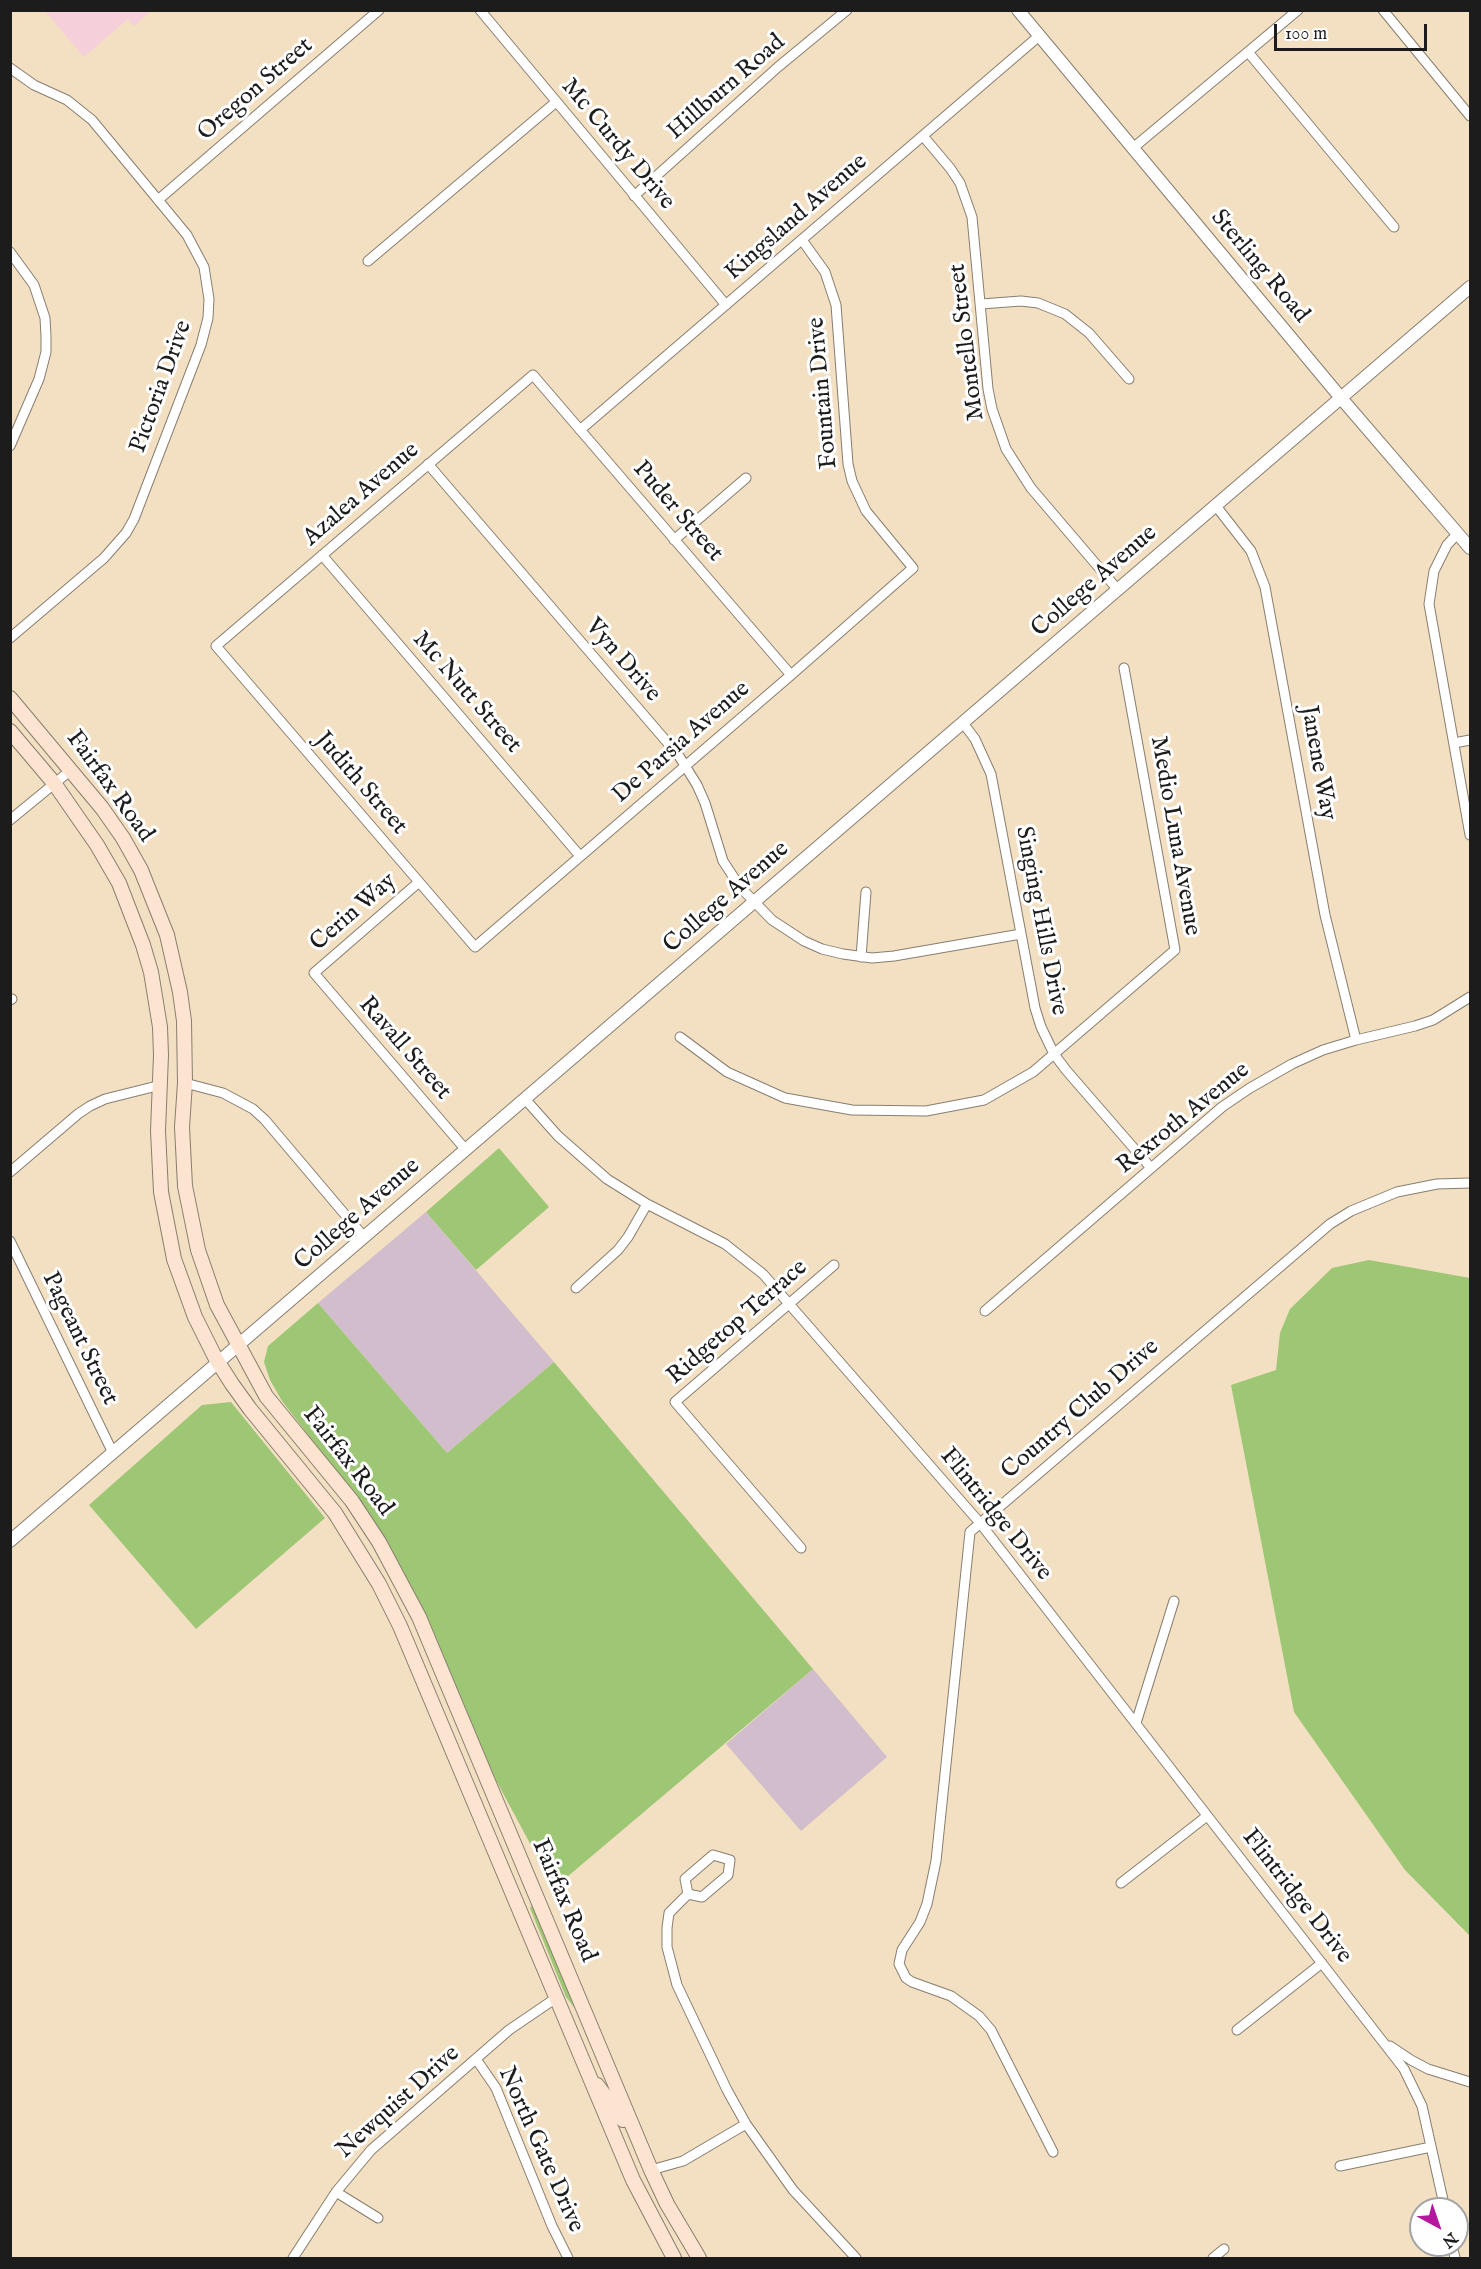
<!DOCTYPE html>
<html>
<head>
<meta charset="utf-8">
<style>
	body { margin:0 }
	#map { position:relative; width:1481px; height:2269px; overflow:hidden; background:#f3dfc2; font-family:"IM FELL English",serif }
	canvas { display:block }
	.frame { position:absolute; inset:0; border:12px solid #1c1c1c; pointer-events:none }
	.north { position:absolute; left:1409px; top:2197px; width:60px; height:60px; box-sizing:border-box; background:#fff; border:2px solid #a4a4a4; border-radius:50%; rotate:140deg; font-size:16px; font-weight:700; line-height:24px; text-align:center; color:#1c1c1c }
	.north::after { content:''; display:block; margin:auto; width:21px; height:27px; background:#b5179e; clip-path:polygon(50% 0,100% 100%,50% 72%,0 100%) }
	.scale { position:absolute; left:1274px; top:24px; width:153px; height:27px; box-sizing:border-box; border:3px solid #1c1c1c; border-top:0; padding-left:8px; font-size:18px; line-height:21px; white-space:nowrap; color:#1c1c1c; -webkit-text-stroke:4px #fff; paint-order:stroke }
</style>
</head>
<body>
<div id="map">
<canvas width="1481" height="2269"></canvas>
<div class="frame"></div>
<div class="north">N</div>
<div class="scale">100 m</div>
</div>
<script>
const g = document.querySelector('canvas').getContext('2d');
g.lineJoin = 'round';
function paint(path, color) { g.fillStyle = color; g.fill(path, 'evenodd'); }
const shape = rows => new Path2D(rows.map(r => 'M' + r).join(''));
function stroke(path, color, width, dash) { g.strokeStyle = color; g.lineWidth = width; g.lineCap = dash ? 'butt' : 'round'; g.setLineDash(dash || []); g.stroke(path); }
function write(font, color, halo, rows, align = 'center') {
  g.font = font + ' "IM FELL English",serif'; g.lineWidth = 6; g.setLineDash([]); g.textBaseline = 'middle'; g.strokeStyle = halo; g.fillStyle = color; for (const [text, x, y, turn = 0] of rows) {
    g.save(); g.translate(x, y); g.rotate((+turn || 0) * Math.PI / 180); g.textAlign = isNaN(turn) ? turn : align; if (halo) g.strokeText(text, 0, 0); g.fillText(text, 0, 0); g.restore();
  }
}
const built = shape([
	[45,11,151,11,134,26,128,19,84,57]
]);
const industrial = shape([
	[426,1212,554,1362,447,1453,318,1303],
	[813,1669,887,1757,801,1831,726,1744]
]);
const green = shape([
	[499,1148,549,1207,476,1270,426,1212],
	[1369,1260,1470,1278,1470,1936,1405,1870,1294,1712,1231,1385,1276,1370,1280,1333,1290,1309,1332,1268],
	[318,1303,447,1453,554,1362,813,1669,554,1888,498,1784,361,1504,282,1401,270,1380,264,1362,268,1346],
	[231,1402,325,1518,196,1629,89,1505,202,1405],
	[533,1904,577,2011,566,1997,530,1908]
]);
const minor = shape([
	[480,10,726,305],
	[1383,10,1470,116],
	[1248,52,1394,227],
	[10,68,34,85,67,100,92,120,187,235,204,267,209,299,208,318,201,345,134,519,126,533,104,558,10,638],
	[923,136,950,168,960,183,972,217,988,389,992,409,1006,449,1031,488,1118,590],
	[1133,148,1298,10],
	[634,196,778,67,847,10],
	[158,200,379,10],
	[10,252,34,285,45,318,46,336,46,352,39,379,10,446],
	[368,261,556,102],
	[981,304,1021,301,1038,303,1065,314,1089,333,1129,379],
	[580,430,1039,36],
	[428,464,679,756,697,785,705,803,723,861,740,887,772,920,804,941,822,949,843,954,872,958,894,956,1021,934],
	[1216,506,1251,551,1265,587,1325,915,1356,1040],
	[1457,534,1447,545,1434,571,1429,604,1470,835],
	[674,540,746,478],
	[322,555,580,856],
	[791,675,533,375,216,646,475,947,791,675,913,568,866,511,852,481,848,464,836,305,825,272,802,240],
	[963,723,975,739,991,774,1035,1008,1041,1027,1054,1054,1066,1070,1151,1168],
	[1454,743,1470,740],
	[10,820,71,770],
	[419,882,314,973,466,1150],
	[861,957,866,892],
	[10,1000,12,999],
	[680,1037,727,1072,785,1098,852,1110,926,1111,984,1100,1033,1072,1175,950,1124,668],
	[185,1083,223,1093,253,1109,265,1120,364,1237],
	[525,1099,558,1136,607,1179,647,1204,725,1244,763,1274,980,1523,1404,2069,1422,2106,1445,2209],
	[10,1172,78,1114,90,1106,105,1099,161,1085],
	[10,1241,113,1453],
	[576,1288,618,1250,628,1237,647,1204],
	[985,1311,1222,1107,1250,1088,1292,1064,1323,1050,1356,1040,1415,1026,1433,1020,1470,997],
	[801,1548,675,1402,834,1265],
	[1136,1723,1174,1601],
	[713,1855,730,1860,728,1875,702,1897,688,1894,685,1879,713,1855],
	[1121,1883,1207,1816],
	[688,1894,669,1913,667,1928,667,1947,677,1985,727,2090,746,2124,793,2190,856,2258],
	[1237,2030,1322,1963],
	[1390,2046,1411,2060,1428,2069,1470,2082],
	[476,2059,496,2088,552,2226,568,2258],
	[1053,2152,991,2030,979,2016,951,1996,912,1982,906,1978,899,1964,902,1950,920,1922,927,1904,936,1861,970,1532,1330,1224,1351,1211,1397,1192,1437,1184,1470,1183],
	[1340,2166,1431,2147],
	[651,2170,683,2161,746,2124],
	[336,2192,378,2218],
	[1452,2245,1455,2258],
	[293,2258,336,2192,371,2150,509,2030,556,1998],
	[1213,2258,1224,2249]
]);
const tertiary = shape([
	[1018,10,1341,398,1470,548],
	[10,1541,1470,287]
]);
const secondary = shape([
	[10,698,102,808,123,838,141,870,167,935,180,992,184,1021,185,1083,182,1127,185,1186,198,1250,217,1305,266,1396,352,1501,379,1542,419,1617,651,2170,667,2204,699,2258],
	[10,731,54,783,97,845,119,883,143,945,151,972,160,1027,161,1055,158,1131,161,1192,174,1259,195,1317,216,1359,232,1384,250,1409,335,1513,379,1584,400,1626,633,2180,674,2258],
	[597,2085,623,2120]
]);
const streetNames = [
	["Hillburn Road",727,88,-41],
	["Oregon Street",256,90,-41],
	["Mc Curdy Drive",617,145,50],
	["Kingsland Avenue",797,218,-41],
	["Sterling Road",1259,267,50],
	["Montello Street",968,342,-97],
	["Pictoria Drive",162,387,-70],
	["Fountain Drive",824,393,-95],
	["Azalea Avenue",362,495,-41],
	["Puder Street",677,512,49],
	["College Avenue",1095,582,-41],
	["Vyn Drive",622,661,49],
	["Mc Nutt Street",466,693,49],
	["De Parsia Avenue",682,743,-41],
	["Janene Way",1317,763,80],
	["Judith Street",360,784,49],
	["Fairfax Road",109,787,54],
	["Medio Luna Avenue",1174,836,80],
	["College Avenue",727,898,-41],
	["Cerin Way",354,913,-41],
	["Singing Hills Drive",1040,921,79],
	["Ravall Street",404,1049,49],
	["Rexroth Avenue",1184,1119,-39],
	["College Avenue",358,1215,-41],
	["Ridgetop Terrace",738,1323,-41],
	["Pageant Street",79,1339,64],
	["Country Club Drive",1081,1410,-41],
	["Fairfax Road",347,1462,52],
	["Flintridge Drive",995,1515,51],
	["Flintridge Drive",1296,1897,52],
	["Fairfax Road",563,1901,67],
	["Newquist Drive",399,2103,-42],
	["North Gate Drive",540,2150,66]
];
paint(built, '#f5cfda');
paint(industrial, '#d1bdcb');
paint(green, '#9dc774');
stroke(minor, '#887e6f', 11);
stroke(tertiary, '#887e6f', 14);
stroke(secondary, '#887e6f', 16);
stroke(minor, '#fff', 9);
stroke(tertiary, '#fff', 12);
stroke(secondary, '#fde4d0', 14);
write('24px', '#1c1c1c', '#fff', streetNames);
</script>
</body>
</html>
